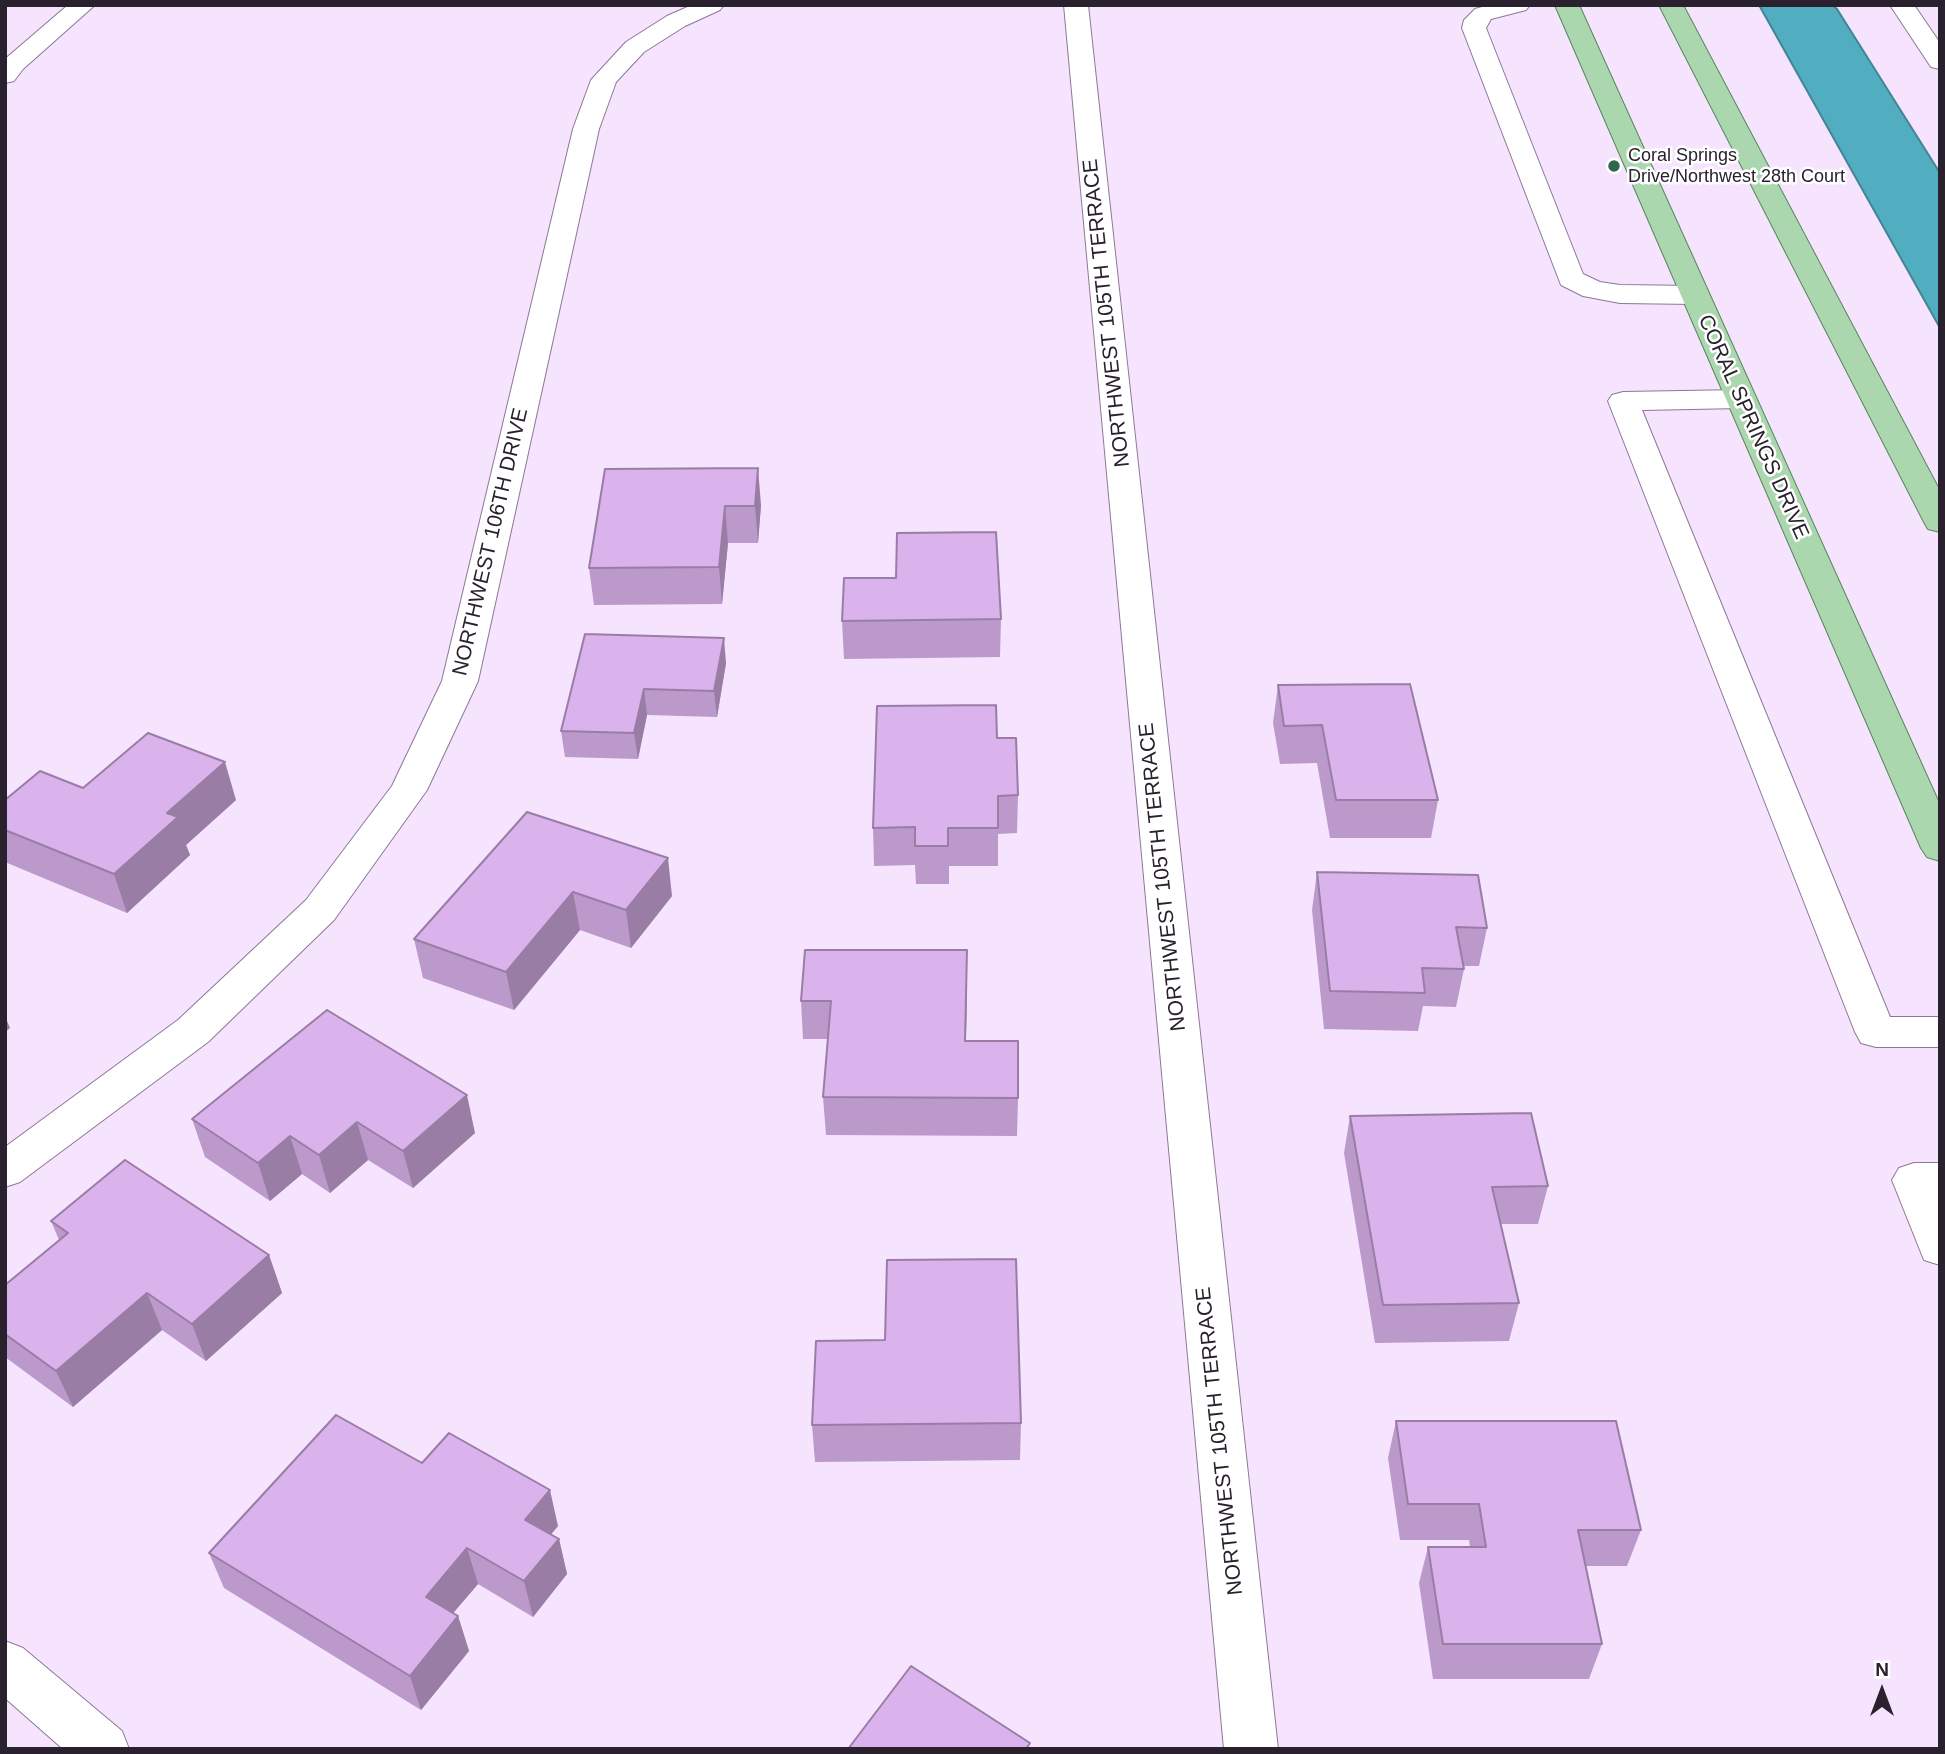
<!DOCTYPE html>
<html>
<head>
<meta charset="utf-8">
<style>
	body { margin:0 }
	#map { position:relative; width:1945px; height:1754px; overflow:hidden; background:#f6e4fe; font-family:Arial,sans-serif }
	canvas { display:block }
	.frame { position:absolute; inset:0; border:7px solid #29212d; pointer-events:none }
	.north { position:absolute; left:1847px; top:1656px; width:70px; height:70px; -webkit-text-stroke:5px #fff; paint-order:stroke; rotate:0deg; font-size:19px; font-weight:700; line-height:28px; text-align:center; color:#29212d }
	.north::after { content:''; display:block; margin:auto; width:24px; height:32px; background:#29212d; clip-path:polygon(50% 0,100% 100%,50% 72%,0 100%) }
</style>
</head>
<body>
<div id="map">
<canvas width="1945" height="1754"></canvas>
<div class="frame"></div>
<div class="north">N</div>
</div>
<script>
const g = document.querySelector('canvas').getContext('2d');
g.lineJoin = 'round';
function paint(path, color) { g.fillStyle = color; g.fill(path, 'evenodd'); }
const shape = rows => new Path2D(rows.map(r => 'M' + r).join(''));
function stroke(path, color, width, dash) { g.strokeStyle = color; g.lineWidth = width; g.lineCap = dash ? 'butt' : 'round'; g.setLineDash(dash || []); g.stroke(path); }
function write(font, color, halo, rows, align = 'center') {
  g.font = font + ' Arial,sans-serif'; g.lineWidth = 5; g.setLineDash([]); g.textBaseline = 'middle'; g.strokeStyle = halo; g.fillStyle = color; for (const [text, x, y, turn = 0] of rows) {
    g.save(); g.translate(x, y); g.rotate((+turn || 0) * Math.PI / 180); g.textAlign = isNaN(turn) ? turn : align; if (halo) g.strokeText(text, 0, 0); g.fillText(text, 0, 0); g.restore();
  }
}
const water = shape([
	[1759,5,1832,5,1837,9,1940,173,1940,328,1759,5]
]);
const minor = shape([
	[68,5,95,5,23,69,14,81,5,83,5,59,68,5],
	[692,5,724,5,720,10,685,26,644,52,616,82,599,129,478,681,427,790,334,920,208,1042,20,1182,5,1187,5,1147,178,1020,306,900,392,786,442,681,573,129,591,80,626,42,667,16,692,5],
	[1064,5,1088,5,1278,1749,1224,1749,1064,5],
	[1489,5,1530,5,1526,10,1491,19,1486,28,1583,274,1600,282,1620,285,1695,286,1705,289,1709,295,1705,301,1695,304,1620,303,1583,296,1561,285,1462,28,1464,20,1475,9,1489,5],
	[1890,5,1914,5,1940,43,1940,69,1931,67,1890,5],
	[1741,390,1752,393,1756,399,1752,405,1741,408,1642,410,1890,1017,1940,1017,1940,1047,1876,1047,1861,1043,1855,1032,1608,401,1612,395,1623,392,1741,390],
	[1914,1163,1940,1163,1940,1265,1924,1260,1892,1180,1899,1168,1914,1163],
	[5,1641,23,1648,122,1731,129,1749,63,1749,5,1698,5,1641]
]);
const major = shape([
	[1555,5,1579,5,1940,805,1940,861,1927,857,1921,848,1555,5],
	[1659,5,1683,5,1940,491,1940,532,1928,529,1924,522,1659,5]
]);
const wall = shape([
	[605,469,761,505,758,543,728,543,722,604,594,605,589,568],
	[1001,619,1000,657,844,659,842,621],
	[585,634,726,663,717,717,647,715,638,759,565,757,561,731],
	[1278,685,1438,800,1431,838,1330,838,1317,763,1280,764,1273,723],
	[997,738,1018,795,1017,833,998,834,998,866,949,866,949,884,916,884,915,865,874,866,873,828],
	[83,788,236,800,186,845,190,855,127,913,5,862,5,800],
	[527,812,672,896,631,948,580,930,514,1010,423,978,414,939],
	[1317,872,1487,928,1479,966,1463,966,1464,969,1456,1007,1423,1006,1418,1031,1324,1029,1312,910],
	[967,950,966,1041,1018,1098,1017,1136,826,1135,823,1097,828,1039,803,1039,801,1001],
	[327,1010,475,1133,413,1188,368,1160,330,1193,302,1174,270,1201,205,1157,192,1119],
	[1350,1116,1548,1186,1538,1224,1501,1224,1519,1303,1509,1341,1375,1343,1344,1153],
	[51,1221,269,1255,282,1293,206,1361,162,1330,73,1407,5,1357,5,1285,59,1240],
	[1396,1421,1641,1530,1627,1566,1586,1566,1602,1644,1589,1679,1433,1679,1419,1583,1428,1547,1470,1547,1469,1540,1400,1540,1388,1458],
	[1021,1423,1020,1460,815,1462,812,1425],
	[422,1463,558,1526,551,1534,559,1539,567,1574,533,1617,478,1584,453,1613,458,1616,469,1651,421,1710,224,1588,209,1553]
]);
const shadedWall = shape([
	[758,468,761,505,758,543,755,506],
	[725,506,728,543,722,604,719,567],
	[724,638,726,663,717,717,714,691],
	[644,689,647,715,638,759,634,733],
	[225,762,236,800,186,845,190,855,127,913,114,874,167,813],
	[668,858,672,896,631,948,626,910],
	[573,892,580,930,514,1010,506,972],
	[967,950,967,989,965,1079,965,1041],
	[5,1016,10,1028,5,1032],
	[467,1095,475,1133,413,1188,403,1151],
	[357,1122,368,1160,330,1193,319,1155],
	[290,1136,302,1174,270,1201,258,1163],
	[269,1255,282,1293,206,1361,192,1324],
	[147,1293,162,1330,73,1407,56,1371],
	[550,1490,558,1526,534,1555,525,1520],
	[559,1539,567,1574,533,1617,524,1581],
	[467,1548,478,1584,437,1632,426,1597],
	[458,1616,469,1651,421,1710,410,1676]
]);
const building = shape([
	[758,468,755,506,725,506,719,567,589,568,605,469,758,468],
	[996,532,1001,619,842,621,844,578,896,578,897,533,996,532],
	[585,634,724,638,714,691,644,689,634,733,561,731,585,634],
	[1410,684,1438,800,1336,800,1322,725,1284,726,1278,685,1410,684],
	[996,705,997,738,1016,738,1018,795,998,796,998,828,948,828,948,846,915,846,915,827,873,828,877,706,996,705],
	[148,733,225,762,167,813,178,817,114,874,5,830,5,800,40,771,83,788,148,733],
	[527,812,668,858,626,910,573,892,506,972,414,939,527,812],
	[1317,872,1478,875,1487,928,1456,927,1464,969,1422,968,1425,993,1330,991,1317,872],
	[805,950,967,950,965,1041,1018,1041,1018,1098,823,1097,831,1001,801,1001,805,950],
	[327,1010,467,1095,403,1151,357,1122,319,1155,290,1136,258,1163,192,1119,327,1010],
	[1531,1113,1548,1186,1492,1187,1519,1303,1383,1305,1350,1116,1531,1113],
	[125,1160,269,1255,192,1324,147,1293,56,1371,5,1334,5,1285,68,1233,51,1221,125,1160],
	[1016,1259,1021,1423,812,1425,816,1341,885,1340,887,1260,1016,1259],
	[336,1415,422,1463,449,1433,550,1490,525,1520,559,1539,524,1581,467,1548,426,1597,458,1616,410,1676,209,1553,336,1415],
	[1396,1421,1616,1421,1641,1530,1578,1530,1602,1644,1443,1644,1428,1547,1486,1547,1479,1504,1408,1504,1396,1421],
	[911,1666,1030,1743,1026,1749,848,1749,911,1666]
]);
const markers = [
	[1614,166,7,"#2f664d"]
];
const farPoinames = [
	["Coral Springs",1628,156],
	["Drive/Northwest 28th Court",1628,177]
];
const streetNames = [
	["NORTHWEST 105TH TERRACE",1107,313,-96],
	["CORAL SPRINGS DRIVE",1753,427,66],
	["NORTHWEST 106TH DRIVE",491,542,-77],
	["NORTHWEST 105TH TERRACE",1163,877,-96],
	["NORTHWEST 105TH TERRACE",1220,1441,-96]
];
paint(water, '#50aec0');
stroke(water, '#448494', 2);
stroke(minor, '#8c7895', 2);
stroke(major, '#58865e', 2);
paint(minor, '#fff');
paint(major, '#aad7ae');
paint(wall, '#bb99cb');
paint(shadedWall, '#997da5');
paint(building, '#dab2ec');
stroke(building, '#997da5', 2);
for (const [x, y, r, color] of markers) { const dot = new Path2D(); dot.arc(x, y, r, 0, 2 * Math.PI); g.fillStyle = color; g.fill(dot); stroke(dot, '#fff', 2.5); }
write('18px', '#29212d', '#fff', farPoinames, 'left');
write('21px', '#29212d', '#fff', streetNames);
</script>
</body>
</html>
